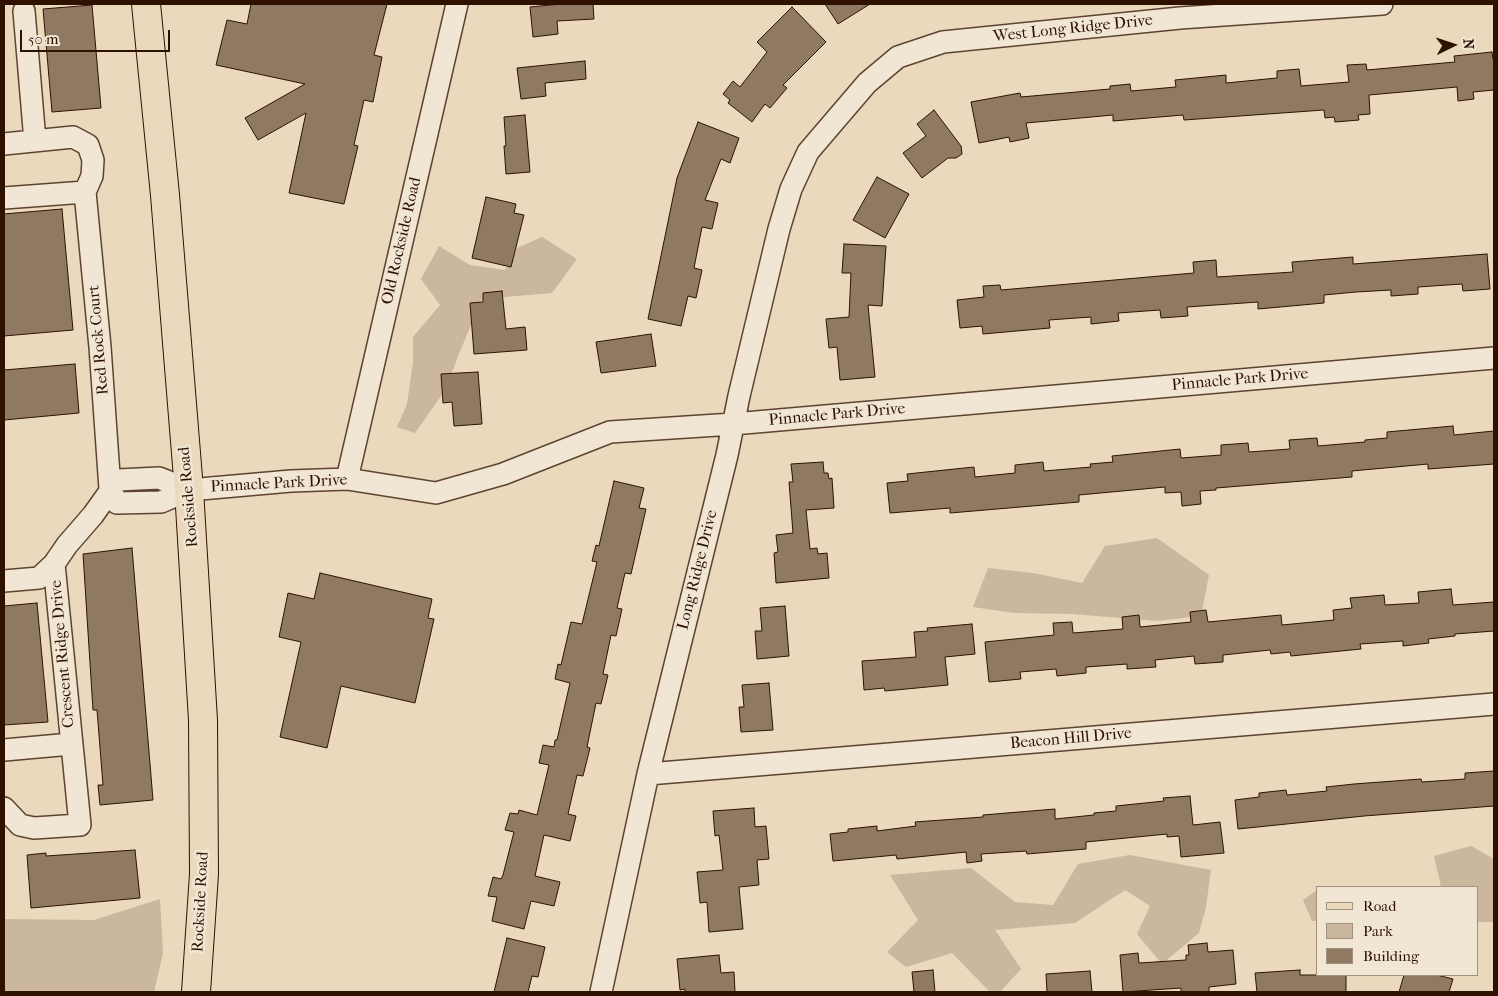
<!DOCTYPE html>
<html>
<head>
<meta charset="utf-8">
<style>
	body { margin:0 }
	#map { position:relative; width:1498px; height:996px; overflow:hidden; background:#ead9bd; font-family:"IM FELL French Canon",serif }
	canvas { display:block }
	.frame { position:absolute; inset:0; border:5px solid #2f1100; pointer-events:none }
	.legend { position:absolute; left:1316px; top:886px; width:162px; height:90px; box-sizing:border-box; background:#f1e6d4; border:1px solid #a3917f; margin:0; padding:6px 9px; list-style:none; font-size:15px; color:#2f1100 }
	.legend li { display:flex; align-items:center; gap:10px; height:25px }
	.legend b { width:25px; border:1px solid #a3917f }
	.north { position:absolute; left:1428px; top:20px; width:50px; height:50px; -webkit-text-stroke:4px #f1e6d4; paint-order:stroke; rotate:86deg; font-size:14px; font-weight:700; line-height:20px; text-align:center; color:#2f1100 }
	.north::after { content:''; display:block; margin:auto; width:18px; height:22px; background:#2f1100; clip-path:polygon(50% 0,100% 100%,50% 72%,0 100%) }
	.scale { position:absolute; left:20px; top:30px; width:150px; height:22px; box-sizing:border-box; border:2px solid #2f1100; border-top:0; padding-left:6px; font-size:15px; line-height:18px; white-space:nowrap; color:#2f1100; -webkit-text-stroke:4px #f1e6d4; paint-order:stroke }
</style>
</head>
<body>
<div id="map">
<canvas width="1498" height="996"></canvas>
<div class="frame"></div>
<ul class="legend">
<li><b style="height:6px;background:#ead9bd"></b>Road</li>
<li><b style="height:14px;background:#cab79d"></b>Park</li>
<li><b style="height:14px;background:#907962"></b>Building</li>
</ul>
<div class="north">N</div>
<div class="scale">50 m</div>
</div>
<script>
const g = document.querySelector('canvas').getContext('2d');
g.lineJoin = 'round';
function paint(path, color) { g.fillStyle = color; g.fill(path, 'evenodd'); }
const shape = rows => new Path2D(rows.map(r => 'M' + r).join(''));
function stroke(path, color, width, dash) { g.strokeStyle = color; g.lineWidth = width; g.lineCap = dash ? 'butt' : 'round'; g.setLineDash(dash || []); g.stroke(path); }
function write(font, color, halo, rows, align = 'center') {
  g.font = font + ' "IM FELL French Canon",serif'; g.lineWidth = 5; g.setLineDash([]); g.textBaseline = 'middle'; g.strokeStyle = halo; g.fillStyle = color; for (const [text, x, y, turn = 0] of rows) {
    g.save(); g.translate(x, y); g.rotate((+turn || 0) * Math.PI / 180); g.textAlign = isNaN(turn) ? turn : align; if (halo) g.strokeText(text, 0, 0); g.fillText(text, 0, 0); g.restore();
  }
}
const green = shape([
	[542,237,577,259,552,293,482,299,458,356,446,389,415,433,397,427,407,404,413,362,413,337,440,305,421,279,439,246,470,265,505,270,517,248],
	[1157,538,1209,575,1201,616,1158,621,1072,614,1014,613,973,607,988,568,1033,573,1082,583,1105,546],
	[1471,846,1494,859,1494,922,1477,922,1477,887,1441,887,1434,856],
	[1130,855,1211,870,1206,907,1199,933,1162,964,1137,934,1150,906,1125,890,1075,923,995,930,1021,969,1000,992,990,992,952,953,906,967,887,952,918,920,890,875,971,868,1015,902,1053,905,1078,864],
	[1317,890,1317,921,1312,921,1303,900],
	[160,899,163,953,154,992,4,992,4,919,94,920]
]);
const building = shape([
	[251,4,387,4,374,55,382,57,373,102,364,100,354,145,358,146,344,204,289,193,306,113,258,140,245,118,305,84,216,65,227,20,247,24,251,4],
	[561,4,593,4,594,19,557,21,558,34,533,37,530,7,561,4],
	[825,4,870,4,838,24,825,4],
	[92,5,101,108,52,112,43,9,92,5],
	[792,7,826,42,783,85,787,88,770,108,765,104,752,122,728,103,730,100,723,94,733,81,740,87,767,52,757,42,792,7],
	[1492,52,1493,59,1494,59,1494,90,1473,92,1474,99,1458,101,1457,87,1369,95,1370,114,1358,115,1359,120,1335,122,1334,117,1325,118,1324,110,1184,120,1183,115,1113,121,1113,115,1026,123,1029,138,1010,142,1009,137,979,143,971,102,1020,93,1021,97,1110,89,1110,86,1130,84,1131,91,1176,87,1175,80,1226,75,1226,83,1277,78,1277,71,1299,69,1301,86,1349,82,1347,65,1366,64,1367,70,1455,62,1454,56,1492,52],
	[585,61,586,79,545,83,546,96,521,99,517,68,585,61],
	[934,110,961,146,962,154,956,158,948,158,922,178,903,153,926,136,917,124,934,110],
	[525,115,530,172,506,174,504,146,506,146,504,117,525,115],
	[698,122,739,138,730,163,721,159,705,200,718,203,712,229,702,227,694,268,702,270,696,298,688,296,681,326,648,319,677,178,698,122],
	[877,177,909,194,885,238,853,220,877,177],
	[486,197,516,204,514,213,524,215,511,267,472,258,486,197],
	[62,209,73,330,4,336,4,214,62,209],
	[844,244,886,246,882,306,868,305,875,377,840,380,837,347,829,348,826,319,849,317,851,273,842,273,844,244],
	[1487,254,1490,289,1463,291,1462,284,1418,287,1418,294,1391,296,1391,290,1356,292,1324,295,1324,303,1258,309,1258,302,1187,307,1188,316,1161,318,1160,310,1118,313,1119,321,1091,324,1091,317,1049,320,1050,328,983,334,982,326,960,328,957,300,984,297,983,286,1000,285,1001,290,1194,273,1193,262,1216,260,1217,277,1293,272,1292,262,1353,257,1353,264,1487,254],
	[502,291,506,329,525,327,527,350,474,354,470,303,483,302,483,293,502,291],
	[651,334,656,366,601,373,596,342,651,334],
	[75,364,79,413,4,420,4,370,75,364],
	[478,372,482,424,454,426,452,402,443,403,441,374,478,372],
	[1453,426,1454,435,1494,431,1494,464,1428,469,1428,464,1352,471,1352,477,1216,488,1216,490,1200,491,1201,504,1182,506,1181,492,1165,493,1165,487,1079,495,1079,502,950,513,950,508,890,513,887,483,908,481,907,474,974,467,975,477,1015,473,1015,465,1043,462,1044,471,1091,467,1090,464,1113,462,1112,456,1180,449,1181,458,1221,455,1221,445,1248,443,1249,452,1290,449,1289,440,1317,438,1318,446,1365,442,1365,440,1387,438,1387,432,1453,426],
	[823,462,824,473,828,473,829,479,832,478,834,508,806,510,810,549,817,548,818,554,827,553,829,578,776,583,774,553,778,552,776,535,793,533,789,482,793,482,791,464,823,462],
	[614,481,644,488,639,508,646,509,631,574,625,573,617,608,622,609,616,636,611,635,603,674,608,675,601,704,596,703,587,747,590,748,583,776,577,775,568,814,576,816,570,841,544,835,535,876,560,882,554,906,531,901,524,929,492,921,497,897,488,896,493,877,501,879,503,875,514,832,505,830,510,813,518,814,519,810,537,815,549,765,539,763,543,745,554,747,555,740,557,740,570,683,555,679,558,664,561,665,571,622,582,624,597,562,592,561,596,545,599,546,614,481],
	[132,548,153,800,100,805,98,785,103,785,97,710,93,710,83,554,132,548],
	[320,573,432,599,428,618,434,619,415,703,341,686,327,748,280,737,301,642,279,637,288,593,314,599,320,573],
	[1451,589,1453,605,1494,602,1494,631,1455,634,1455,636,1428,639,1429,643,1403,646,1403,641,1360,644,1361,649,1291,656,1290,652,1271,654,1270,650,1223,655,1223,662,1195,664,1194,656,1155,660,1156,667,1127,669,1127,664,1086,667,1086,673,1057,676,1056,669,1020,672,1021,679,989,682,985,642,1054,635,1053,623,1072,622,1073,633,1123,629,1122,617,1139,615,1140,627,1191,622,1190,612,1206,610,1208,622,1281,615,1282,625,1334,620,1333,610,1352,608,1350,598,1384,595,1385,605,1419,603,1418,592,1451,589],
	[37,603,48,722,4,725,4,606,37,603],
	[785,606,789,656,757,659,755,631,762,631,760,608,785,606],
	[972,624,975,654,945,657,948,685,885,691,884,688,864,690,862,661,916,657,914,632,928,631,927,628,972,624],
	[769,683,773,730,741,732,739,707,744,707,742,685,769,683],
	[1494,771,1494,806,1364,816,1238,829,1235,800,1259,797,1259,793,1286,790,1287,795,1327,791,1326,787,1354,784,1421,779,1422,782,1465,779,1465,773,1494,771],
	[1190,796,1193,825,1220,822,1224,853,1181,857,1179,836,1167,837,1167,834,1086,842,1086,849,1027,854,1026,851,981,854,982,861,967,863,966,852,897,859,896,855,833,861,830,834,848,832,848,829,877,826,877,831,916,826,915,822,983,817,983,815,1055,809,1055,819,1094,815,1094,813,1116,811,1116,806,1164,801,1163,798,1190,796],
	[754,808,755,827,766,826,769,859,757,860,759,885,739,887,743,929,709,932,707,902,700,903,697,872,723,870,719,835,715,836,713,811,754,808],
	[135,850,140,898,31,908,27,855,46,853,46,856,135,850],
	[507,938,545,947,538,977,532,976,528,992,494,992,507,938],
	[1207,943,1208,952,1233,950,1236,984,1209,987,1209,992,1181,992,1181,988,1123,992,1120,955,1138,953,1139,963,1186,960,1186,955,1189,955,1188,945,1207,943],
	[719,955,721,973,734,972,735,992,685,992,685,989,680,990,677,959,719,955],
	[933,970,935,992,914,992,912,972,933,970],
	[1300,970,1300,975,1346,975,1346,992,1257,992,1255,973,1300,970],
	[1090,971,1092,992,1047,992,1046,974,1090,971],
	[1404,975,1437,975,1453,979,1449,992,1399,992,1404,975]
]);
const minor = shape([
	[24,11,35,141],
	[4,144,73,137,88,145,93,160,92,176,85,192,4,198],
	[85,192,100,347,110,489,117,503,161,502,189,490,291,481,347,479,436,493,503,474,610,432,733,424,1494,358],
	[347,479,457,4],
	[4,581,39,578,54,564,67,545,93,515,118,480,159,478,189,490],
	[4,750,71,744],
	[648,774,1494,704],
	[4,808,20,825,34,828,80,825,54,564],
	[601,992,648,774,727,455,739,396,779,229,791,189,808,152,867,83,898,57,943,42,1180,18,1382,4]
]);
const major = shape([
	[146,4,165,195,189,490,203,720,204,874,196,992]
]);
const streetNames = [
	["West Long Ridge Drive",1073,29,-6],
	["Old Rockside Road",402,241,-77],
	["Red Rock Court",99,340,-95],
	["Pinnacle Park Drive",1240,380,-5],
	["Pinnacle Park Drive",837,415,-5],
	["Pinnacle Park Drive",279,484,-3],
	["Rockside Road",189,497,-95],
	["Long Ridge Drive",698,570,-76],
	["Crescent Ridge Drive",63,654,-95],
	["Beacon Hill Drive",1071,739,-5],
	["Rockside Road",201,902,-87]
];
paint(green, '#cab79d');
paint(building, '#907962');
stroke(building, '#2f1100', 1);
stroke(minor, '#5e432f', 24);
stroke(major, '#2f1100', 30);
stroke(minor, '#f1e6d4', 21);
stroke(major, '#ead9bd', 28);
write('16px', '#2f1100', '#f1e6d4', streetNames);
</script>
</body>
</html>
